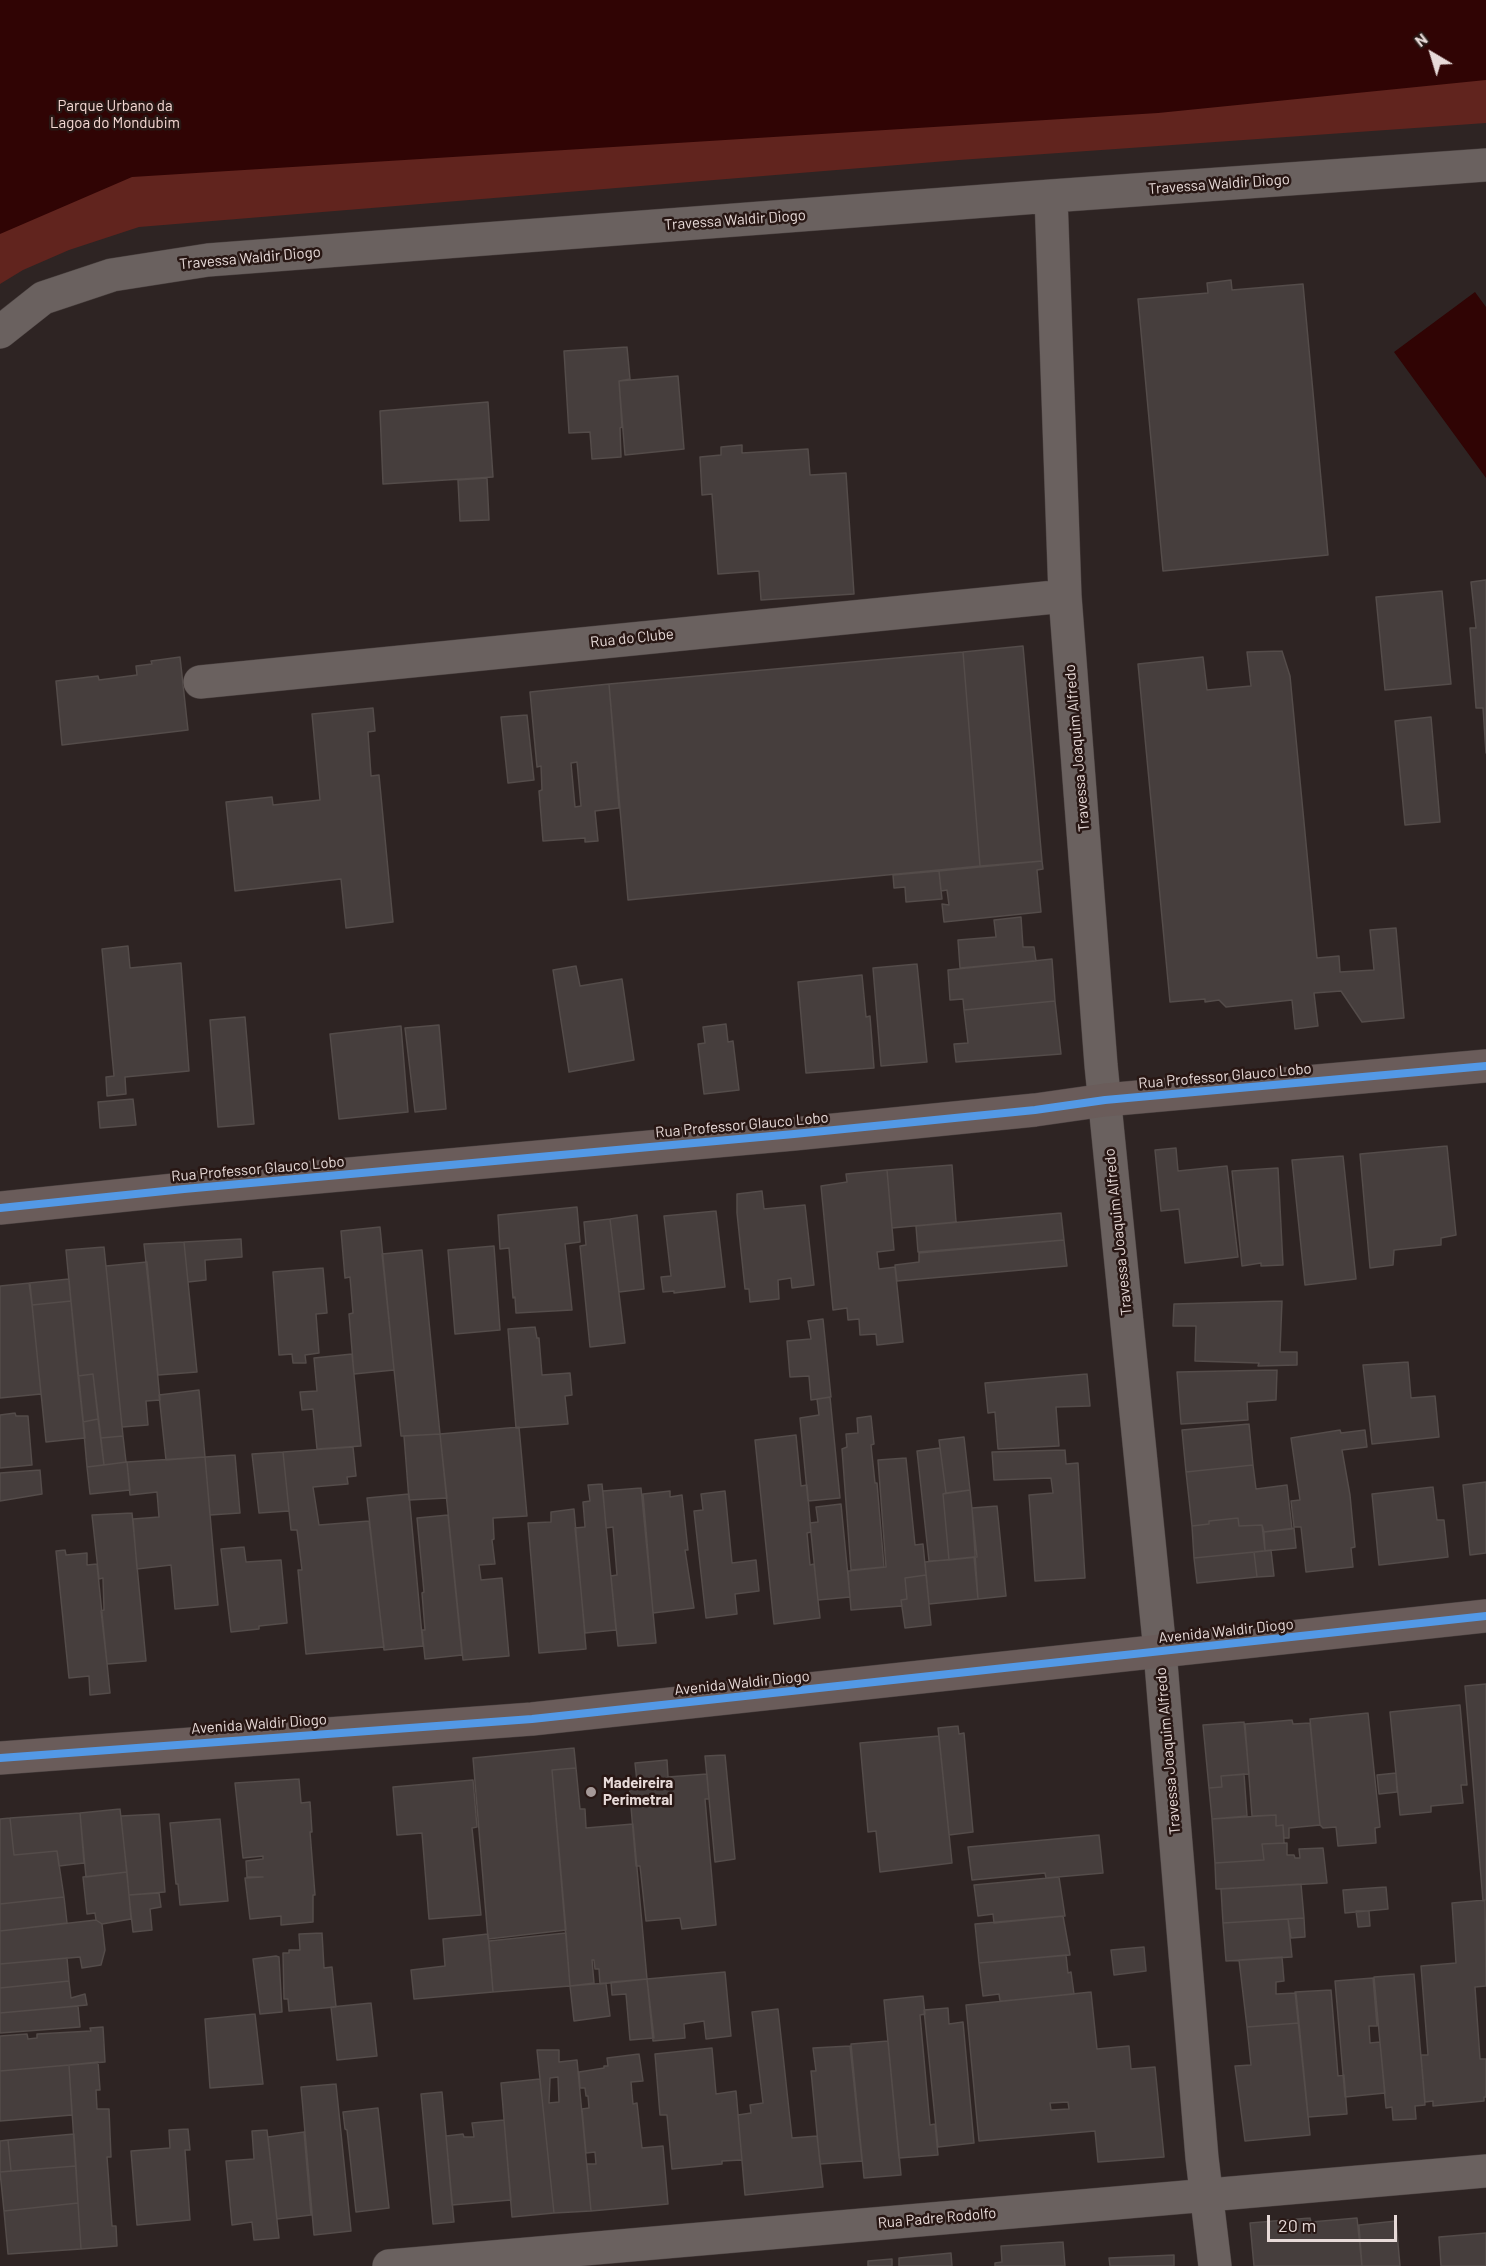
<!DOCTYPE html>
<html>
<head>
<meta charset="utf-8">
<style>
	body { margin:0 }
	#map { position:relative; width:1486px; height:2266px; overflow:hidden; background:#2e2423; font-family:Barlow,sans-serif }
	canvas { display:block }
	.north { position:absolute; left:1402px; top:24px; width:60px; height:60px; -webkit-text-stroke:4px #281714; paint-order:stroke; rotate:322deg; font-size:16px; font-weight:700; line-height:24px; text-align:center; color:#e7dad8 }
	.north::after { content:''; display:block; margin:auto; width:21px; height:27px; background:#e7dad8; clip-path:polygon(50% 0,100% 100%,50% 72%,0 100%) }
	.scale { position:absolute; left:1267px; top:2215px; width:130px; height:27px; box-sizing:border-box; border:3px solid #e7dad8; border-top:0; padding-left:8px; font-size:18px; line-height:21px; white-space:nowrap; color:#e7dad8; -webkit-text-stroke:4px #281714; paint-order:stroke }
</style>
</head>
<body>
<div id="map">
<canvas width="1486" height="2266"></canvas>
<div class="north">N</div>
<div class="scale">20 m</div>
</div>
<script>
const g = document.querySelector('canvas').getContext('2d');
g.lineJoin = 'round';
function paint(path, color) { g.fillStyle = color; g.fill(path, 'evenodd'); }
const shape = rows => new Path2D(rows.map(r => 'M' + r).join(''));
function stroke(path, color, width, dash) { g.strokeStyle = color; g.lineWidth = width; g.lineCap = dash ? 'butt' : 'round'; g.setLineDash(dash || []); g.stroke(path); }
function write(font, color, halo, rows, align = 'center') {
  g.font = font + ' Barlow,sans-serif'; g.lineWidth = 5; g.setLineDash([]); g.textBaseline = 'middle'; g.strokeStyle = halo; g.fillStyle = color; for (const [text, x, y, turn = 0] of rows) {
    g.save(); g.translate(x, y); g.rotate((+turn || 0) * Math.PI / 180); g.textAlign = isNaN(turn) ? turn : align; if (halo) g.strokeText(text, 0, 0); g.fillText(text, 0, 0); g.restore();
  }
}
const green = shape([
	[0,0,1486,0,1486,123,959,160,139,227,69,250,23,270,0,284]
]);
const water = shape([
	[0,0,1486,0,1486,80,1158,113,132,177,0,234],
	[1475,292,1486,307,1486,478,1394,352]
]);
const building = shape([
	[1231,280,1232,290,1303,284,1328,555,1163,571,1138,299,1208,293,1207,283,1231,280],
	[627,347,630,379,619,381,622,427,620,428,621,457,592,459,590,432,569,433,564,351,627,347],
	[678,376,684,449,625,455,619,381,678,376],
	[488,402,493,477,383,484,380,411,488,402],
	[742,445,742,453,808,449,810,475,846,473,854,594,761,600,759,571,718,574,712,494,702,495,700,457,721,455,721,447,742,445],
	[487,478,489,520,460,521,458,480,487,478],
	[1486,580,1486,753,1483,708,1476,708,1470,628,1476,628,1471,582,1486,580],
	[1442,591,1451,684,1385,690,1376,597,1442,591],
	[1023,646,1042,861,980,866,963,652,1023,646],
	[1282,651,1290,676,1317,958,1339,956,1340,972,1374,970,1370,930,1396,928,1404,1018,1362,1022,1341,991,1314,993,1318,1026,1295,1029,1292,1000,1226,1007,1219,1000,1205,1002,1205,999,1170,1002,1138,664,1203,657,1207,690,1251,686,1247,652,1282,651],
	[963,652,980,866,628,900,609,684,963,652],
	[180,657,188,730,62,745,56,681,98,676,99,680,137,675,136,666,152,664,151,661,180,657],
	[609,684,619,808,595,811,598,841,585,842,585,838,543,841,539,791,542,790,541,766,537,767,530,692,609,684],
	[577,762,581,806,575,807,571,763,577,762],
	[373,708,375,731,368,732,371,776,379,775,393,922,346,928,341,879,235,891,226,802,272,797,273,805,320,800,312,714,373,708],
	[527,715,534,780,508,783,501,717,527,715],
	[1431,717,1440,822,1405,825,1395,721,1431,717],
	[1042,861,1043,869,1037,870,1041,912,944,922,942,904,949,905,947,890,941,891,939,871,1042,861],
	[939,871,942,899,906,902,905,887,894,888,893,875,939,871],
	[1021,917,1023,947,1034,947,1036,961,960,968,958,940,996,937,994,920,1021,917],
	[128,946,130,968,181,963,189,1071,125,1077,126,1094,107,1096,106,1077,114,1076,102,949,128,946],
	[1052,959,1055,1001,964,1010,963,999,950,1000,948,970,1052,959],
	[917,964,927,1062,881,1066,873,968,917,964],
	[576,966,580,986,622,979,634,1060,569,1072,553,970,576,966],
	[862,975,866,1017,870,1016,874,1068,806,1073,798,982,862,975],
	[1055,1001,1061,1054,956,1062,954,1044,968,1043,964,1010,1055,1001],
	[245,1017,254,1124,218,1127,210,1020,245,1017],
	[726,1024,728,1042,733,1041,739,1090,704,1094,698,1044,705,1043,703,1027,726,1024],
	[439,1025,446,1109,415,1112,405,1028,439,1025],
	[401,1026,408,1112,339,1119,330,1034,401,1026],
	[133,1099,136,1125,100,1128,98,1102,133,1099],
	[1447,1146,1456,1235,1441,1238,1441,1245,1394,1250,1393,1265,1370,1268,1360,1154,1447,1146],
	[1176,1148,1178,1171,1227,1166,1238,1257,1185,1263,1179,1209,1161,1211,1155,1150,1176,1148],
	[1343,1156,1356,1279,1305,1285,1292,1160,1343,1156],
	[952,1165,956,1222,892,1228,887,1170,952,1165],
	[1278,1168,1283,1265,1261,1266,1261,1263,1242,1266,1232,1171,1278,1168],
	[887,1170,894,1250,877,1252,879,1269,895,1267,903,1342,877,1345,876,1334,860,1335,859,1319,848,1320,847,1308,833,1310,821,1186,847,1182,846,1174,887,1170],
	[762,1191,764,1209,805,1205,814,1285,792,1288,791,1278,778,1280,779,1299,750,1302,749,1289,745,1289,737,1213,737,1194,762,1191],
	[577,1207,580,1242,565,1244,572,1310,516,1313,515,1297,513,1298,509,1248,500,1249,498,1215,577,1207],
	[716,1211,725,1287,674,1293,674,1291,663,1292,661,1277,671,1276,664,1216,716,1211],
	[1061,1213,1064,1240,918,1252,916,1226,1061,1213],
	[637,1215,644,1289,619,1292,610,1219,637,1215],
	[610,1219,625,1343,590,1347,580,1246,586,1245,584,1222,610,1219],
	[380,1227,394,1370,354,1374,349,1314,353,1313,350,1277,345,1278,341,1231,380,1227],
	[241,1239,242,1257,205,1260,206,1280,188,1282,184,1242,241,1239],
	[1064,1240,1067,1266,897,1281,895,1265,919,1262,919,1253,1064,1240],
	[184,1242,197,1372,158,1375,144,1244,184,1242],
	[494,1246,500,1330,455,1334,448,1250,494,1246],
	[104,1247,123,1436,101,1438,93,1374,78,1376,66,1250,104,1247],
	[422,1250,440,1434,401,1436,382,1254,422,1250],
	[147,1262,160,1400,146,1401,148,1425,122,1427,106,1266,147,1262],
	[323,1268,327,1313,316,1314,319,1353,305,1355,306,1363,293,1363,292,1354,279,1355,273,1272,323,1268],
	[69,1279,71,1301,32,1305,29,1283,69,1279],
	[30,1283,41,1394,0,1398,0,1286,30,1283],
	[71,1301,85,1438,46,1442,32,1305,71,1301],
	[1282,1301,1280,1352,1297,1352,1297,1365,1258,1366,1259,1363,1195,1361,1196,1326,1173,1326,1174,1304,1282,1301],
	[823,1319,831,1397,811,1400,809,1376,790,1377,787,1341,811,1339,808,1321,823,1319],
	[535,1327,537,1338,539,1338,542,1375,570,1373,572,1395,565,1396,568,1424,516,1428,508,1329,535,1327],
	[352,1354,361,1446,317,1449,313,1409,302,1410,300,1392,317,1391,314,1358,352,1354],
	[1408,1362,1411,1398,1435,1396,1439,1437,1372,1444,1363,1365,1408,1362],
	[1277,1370,1276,1400,1247,1402,1248,1420,1181,1424,1177,1372,1277,1370],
	[93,1374,98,1419,83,1422,78,1376,93,1374],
	[1087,1374,1090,1406,1056,1407,1059,1446,998,1449,995,1412,988,1413,985,1383,1087,1374],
	[199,1390,205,1457,166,1460,159,1395,199,1390],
	[830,1397,840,1498,808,1501,800,1418,819,1415,817,1399,830,1397],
	[15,1413,16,1416,28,1416,32,1465,0,1468,0,1415,15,1413],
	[871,1416,874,1444,871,1445,875,1483,877,1483,884,1567,851,1570,842,1449,847,1447,846,1434,858,1433,857,1418,871,1416],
	[98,1419,104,1465,87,1467,83,1422,98,1419],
	[1249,1424,1253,1465,1186,1472,1182,1430,1249,1424],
	[519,1427,527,1516,493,1518,494,1539,492,1540,495,1564,479,1565,481,1580,502,1578,509,1656,463,1660,440,1434,519,1427],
	[1340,1430,1341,1433,1365,1430,1367,1447,1342,1450,1350,1495,1355,1547,1351,1548,1353,1567,1306,1572,1301,1527,1294,1527,1291,1501,1300,1500,1291,1438,1340,1430],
	[440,1434,447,1498,409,1500,404,1436,440,1434],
	[796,1435,801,1486,807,1485,811,1532,807,1533,810,1565,814,1564,820,1618,774,1624,755,1440,796,1435],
	[123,1436,126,1462,104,1465,101,1438,123,1436],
	[964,1437,970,1490,946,1493,939,1440,964,1437],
	[353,1447,356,1476,347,1477,348,1484,313,1487,319,1525,369,1521,384,1647,306,1654,298,1570,302,1570,297,1530,291,1530,283,1452,353,1447],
	[940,1448,946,1493,943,1494,949,1560,929,1561,917,1451,940,1448],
	[1065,1450,1066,1464,1078,1463,1085,1578,1035,1581,1029,1495,1053,1493,1051,1478,994,1480,992,1452,1065,1450],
	[283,1452,289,1511,259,1513,252,1454,283,1452],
	[235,1455,240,1513,210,1515,205,1457,235,1455],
	[205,1457,218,1605,175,1609,171,1565,137,1569,133,1519,159,1517,157,1492,130,1495,127,1462,205,1457],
	[906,1458,915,1545,923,1544,926,1575,905,1578,907,1599,901,1600,902,1606,851,1610,848,1571,886,1567,878,1460,906,1458],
	[127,1462,130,1490,90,1494,87,1467,127,1462],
	[1253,1465,1256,1489,1287,1485,1292,1529,1264,1532,1262,1525,1239,1526,1238,1518,1209,1521,1209,1524,1192,1526,1186,1472,1253,1465],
	[40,1470,42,1494,0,1501,0,1473,40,1470],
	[1486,1482,1486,1553,1470,1555,1463,1485,1486,1482],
	[602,1484,616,1630,585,1633,575,1528,585,1527,583,1502,590,1501,588,1485,602,1484],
	[1433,1487,1437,1520,1444,1520,1448,1557,1379,1565,1372,1494,1433,1487],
	[641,1488,656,1643,618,1646,611,1576,617,1575,613,1527,606,1528,603,1491,641,1488],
	[970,1490,977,1557,949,1560,943,1494,970,1490],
	[670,1491,670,1497,682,1495,688,1550,685,1550,694,1608,653,1613,643,1494,670,1491],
	[725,1491,732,1563,756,1560,759,1591,735,1594,737,1614,706,1618,694,1511,703,1510,701,1494,725,1491],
	[409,1494,423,1646,384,1650,367,1498,409,1494],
	[841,1504,850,1597,818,1600,810,1523,818,1522,816,1507,841,1504],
	[997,1506,1006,1596,978,1599,972,1508,997,1506],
	[574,1509,586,1649,539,1653,528,1523,551,1522,551,1512,574,1509],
	[132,1513,146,1661,107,1664,101,1611,104,1610,103,1578,99,1579,92,1515,132,1513],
	[448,1515,462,1655,425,1659,422,1630,425,1630,422,1593,424,1592,417,1518,448,1515],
	[1238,1518,1239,1526,1262,1525,1265,1551,1194,1558,1192,1526,1209,1524,1209,1521,1238,1518],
	[1294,1528,1296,1548,1265,1551,1264,1532,1294,1528],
	[244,1547,246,1562,281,1560,287,1623,259,1626,259,1629,231,1632,221,1549,244,1547],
	[65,1550,66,1555,87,1553,87,1565,97,1564,110,1693,90,1695,89,1676,69,1678,56,1551,65,1550],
	[1271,1550,1274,1576,1257,1577,1254,1552,1271,1550],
	[1254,1552,1257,1577,1197,1583,1194,1558,1254,1552],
	[974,1557,978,1599,929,1604,925,1562,974,1557],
	[926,1575,931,1625,905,1628,901,1600,907,1599,905,1578,926,1575],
	[1486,1684,1486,1900,1483,1901,1465,1686,1486,1684],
	[1460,1705,1467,1785,1461,1785,1463,1803,1431,1806,1431,1812,1400,1815,1390,1712,1460,1705],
	[1368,1713,1380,1827,1375,1828,1376,1843,1338,1846,1336,1827,1323,1828,1320,1825,1310,1719,1368,1713],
	[1292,1720,1293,1724,1310,1723,1320,1825,1289,1828,1289,1838,1284,1838,1283,1825,1276,1826,1276,1815,1252,1816,1245,1724,1292,1720],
	[1244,1722,1249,1774,1221,1776,1222,1787,1209,1788,1203,1725,1244,1722],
	[958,1726,959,1734,964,1733,973,1832,949,1835,938,1728,958,1726],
	[939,1736,952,1863,880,1872,876,1831,868,1832,860,1743,939,1736],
	[574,1748,576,1768,552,1770,566,1930,488,1939,473,1758,574,1748],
	[725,1755,735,1859,715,1862,705,1756,725,1755],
	[667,1760,668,1777,707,1774,709,1799,705,1799,716,1925,682,1929,680,1918,646,1921,640,1866,636,1866,629,1783,637,1782,635,1763,667,1760],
	[576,1768,580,1809,585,1809,586,1828,633,1824,647,1979,600,1984,599,1969,595,1969,594,1960,592,1960,594,1983,570,1986,552,1770,576,1768],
	[1396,1773,1397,1792,1379,1794,1377,1775,1396,1773],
	[1244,1774,1247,1816,1212,1819,1209,1788,1222,1787,1221,1776,1244,1774],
	[299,1779,301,1803,310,1802,312,1832,310,1832,315,1895,313,1895,313,1922,281,1925,281,1916,250,1919,245,1878,263,1877,247,1877,246,1861,263,1859,263,1856,243,1858,235,1783,299,1779],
	[473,1780,477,1827,472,1828,481,1915,429,1919,422,1833,397,1835,393,1787,473,1780],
	[120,1809,127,1872,86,1877,80,1813,120,1809],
	[80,1813,84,1863,59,1866,57,1851,14,1855,10,1818,80,1813],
	[159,1814,165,1892,129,1895,121,1816,159,1814],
	[1276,1815,1276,1826,1283,1825,1284,1843,1262,1844,1264,1860,1215,1863,1212,1819,1276,1815],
	[10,1818,14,1855,57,1851,64,1897,0,1904,0,1819,10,1818],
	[220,1819,228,1901,180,1905,178,1884,176,1884,170,1823,220,1819],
	[1099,1835,1103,1873,1046,1878,1045,1873,972,1880,968,1847,1099,1835],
	[1287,1843,1287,1855,1294,1855,1295,1858,1300,1858,1299,1849,1323,1848,1327,1883,1216,1889,1215,1863,1264,1860,1262,1844,1287,1843],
	[127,1872,131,1919,102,1924,96,1920,95,1913,87,1914,83,1877,127,1872],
	[1059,1877,1065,1916,994,1923,993,1914,978,1916,974,1885,1059,1877],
	[1301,1884,1304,1918,1223,1923,1221,1889,1301,1884],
	[1386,1887,1388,1909,1345,1913,1343,1890,1386,1887],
	[159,1893,161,1907,150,1909,152,1930,133,1932,129,1895,159,1893],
	[64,1897,67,1923,0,1931,0,1904,64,1897],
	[1485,1900,1486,1986,1475,1987,1480,2059,1486,2059,1486,2097,1484,2097,1484,2101,1433,2106,1433,2101,1425,2102,1421,2055,1428,2055,1421,1966,1456,1963,1452,1903,1485,1900],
	[1356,1911,1369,1911,1370,1926,1358,1927,1356,1911],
	[1063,1916,1070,1955,979,1963,975,1924,1063,1916],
	[1304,1918,1305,1937,1291,1938,1288,1919,1304,1918],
	[1288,1919,1292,1957,1226,1961,1223,1923,1288,1919],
	[96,1920,102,1924,105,1950,101,1965,82,1968,80,1957,0,1964,0,1931,96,1920],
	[322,1933,324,1968,332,1967,336,2007,289,2011,288,1999,284,1999,283,1953,289,1953,289,1950,300,1950,299,1934,322,1933],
	[566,1933,570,1986,493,1992,489,1941,566,1933],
	[488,1934,493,1992,414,1999,411,1970,445,1966,443,1939,488,1934],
	[1144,1947,1146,1971,1114,1975,1111,1950,1144,1947],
	[1066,1955,1068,1973,1071,1972,1074,1994,1003,2001,1000,2001,999,1994,983,1996,979,1963,1066,1955],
	[276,1956,279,1957,282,2012,260,2014,253,1959,276,1956],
	[1282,1957,1284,1981,1276,1982,1276,1994,1296,1993,1299,2023,1247,2027,1239,1960,1282,1957],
	[67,1958,69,1981,0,1988,0,1964,67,1958],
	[725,1972,731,2036,706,2039,704,2021,684,2024,685,2038,653,2041,647,1979,725,1972],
	[1414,1974,1425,2105,1415,2106,1416,2119,1393,2120,1392,2107,1386,2108,1374,1977,1414,1974],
	[1373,1978,1377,2026,1369,2026,1370,2043,1380,2042,1385,2093,1345,2097,1335,1981,1373,1978],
	[647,1979,654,2038,630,2040,626,1994,612,1995,611,1982,647,1979],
	[69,1981,71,1998,85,1994,87,2005,0,2013,0,1988,69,1981],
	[606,1983,610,2016,574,2021,570,1986,606,1983],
	[1331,1990,1338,2076,1344,2075,1347,2114,1308,2117,1295,1992,1331,1990],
	[1091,1992,1097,2049,1129,2046,1131,2069,1155,2067,1164,2157,1098,2162,1095,2131,979,2141,966,2005,1091,1992],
	[1068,2102,1069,2109,1051,2110,1050,2103,1068,2102],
	[923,1996,925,2014,920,2015,930,2125,935,2124,938,2155,899,2158,884,2000,923,1996],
	[371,2003,377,2056,337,2060,331,2007,371,2003],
	[78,2006,80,2027,0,2033,0,2013,78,2006],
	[948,2008,949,2024,963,2022,974,2143,938,2147,924,2010,948,2008],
	[778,2009,792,2138,817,2136,823,2187,745,2195,738,2115,751,2113,750,2105,763,2103,752,2012,778,2009],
	[255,2014,263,2084,210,2088,205,2019,255,2014],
	[1299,2023,1310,2135,1245,2141,1235,2066,1251,2065,1247,2027,1299,2023],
	[103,2027,105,2062,0,2071,0,2036,27,2034,28,2039,37,2038,37,2034,91,2031,90,2028,103,2027],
	[888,2041,901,2175,864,2178,851,2044,888,2041],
	[850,2046,862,2161,820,2164,811,2071,816,2071,813,2048,850,2046],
	[712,2048,716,2094,736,2091,742,2160,722,2161,722,2164,672,2169,667,2115,660,2115,655,2054,712,2048],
	[537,2050,559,2050,559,2062,577,2060,591,2211,554,2213,537,2050],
	[558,2077,559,2102,549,2103,550,2078,558,2077],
	[639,2054,643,2081,631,2082,633,2104,637,2103,642,2148,663,2146,668,2204,591,2211,587,2164,596,2164,595,2152,586,2153,582,2109,589,2108,588,2096,586,2096,585,2088,580,2088,579,2072,604,2068,604,2066,608,2066,607,2058,639,2054],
	[98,2062,100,2090,96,2090,97,2109,109,2109,111,2157,107,2157,112,2226,116,2226,117,2246,81,2249,69,2065,98,2062],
	[69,2065,72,2115,0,2121,0,2071,69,2065],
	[540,2079,554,2213,512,2217,501,2083,540,2079],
	[336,2084,351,2231,314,2235,301,2087,336,2084],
	[442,2092,454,2222,433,2224,421,2094,442,2092],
	[378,2108,389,2208,356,2212,347,2130,345,2129,343,2112,378,2108],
	[504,2120,511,2200,452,2205,446,2136,463,2134,464,2137,474,2137,472,2123,504,2120],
	[188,2129,190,2150,185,2150,190,2220,137,2225,131,2151,170,2148,169,2130,188,2129],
	[267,2130,279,2238,254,2240,252,2222,232,2225,226,2161,254,2159,252,2131,267,2130],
	[304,2132,311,2215,277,2219,268,2137,304,2132],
	[74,2134,76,2166,11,2171,8,2140,74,2134],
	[8,2140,11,2171,0,2172,0,2141,8,2140],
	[76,2166,78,2203,4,2211,0,2172,76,2166],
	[78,2203,81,2249,8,2254,4,2211,78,2203],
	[1310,2218,1311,2222,1357,2218,1362,2266,1254,2266,1250,2223,1310,2218],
	[1396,2221,1400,2266,1362,2266,1359,2225,1396,2221],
	[1486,2233,1486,2266,1441,2266,1439,2237,1486,2233],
	[1063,2242,1065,2266,995,2266,995,2263,1002,2262,1001,2246,1063,2242],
	[951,2253,952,2266,899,2266,899,2258,951,2253],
	[1174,2255,1174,2266,1110,2266,1109,2258,1174,2255],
	[892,2259,892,2266,868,2266,868,2261,892,2259]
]);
const minor = shape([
	[1051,196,1065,596,1101,1065,1160,1651,1202,2158,1215,2266],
	[0,332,43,298,112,275,208,260,1051,196,1486,165],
	[200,682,1065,596],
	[389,2266,1486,2171]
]);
const primary = shape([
	[0,1208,184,1189,794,1134,1035,1110,1105,1100,1486,1066],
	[0,1758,532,1719,1486,1616]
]);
const cycleway = shape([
	[0,1208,184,1189,794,1134,1035,1110,1105,1100,1486,1066],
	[0,1758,532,1719,1486,1616]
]);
const markers = [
	[591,1792,6,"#a69a99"]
];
const parkNames = [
	["Parque Urbano da",115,106],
	["Lagoa do Mondubim",115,123]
];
const streetNames = [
	["Travessa Waldir Diogo",1219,184,-4],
	["Travessa Waldir Diogo",735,220,-4],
	["Travessa Waldir Diogo",250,258,-5],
	["Rua do Clube",632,638,-6],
	["Travessa Joaquim Alfredo",1077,748,-95],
	["Rua Professor Glauco Lobo",1225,1076,-5],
	["Rua Professor Glauco Lobo",742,1125,-5],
	["Rua Professor Glauco Lobo",258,1169,-5],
	["Travessa Joaquim Alfredo",1118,1232,-96],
	["Avenida Waldir Diogo",1226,1631,-6],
	["Avenida Waldir Diogo",742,1683,-6],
	["Avenida Waldir Diogo",259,1724,-4],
	["Travessa Joaquim Alfredo",1168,1751,-95],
	["Rua Padre Rodolfo",937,2218,-5]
];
const poiNames = [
	["Madeireira",603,1783],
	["Perimetral",603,1800]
];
paint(green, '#61241e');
paint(water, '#300404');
paint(building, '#463e3d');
stroke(building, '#544c4a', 1.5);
stroke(minor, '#483f3e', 34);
stroke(primary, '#483f3e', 34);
stroke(minor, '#6a615f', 33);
stroke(primary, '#6a5c5a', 33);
stroke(cycleway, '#5399e6', 8);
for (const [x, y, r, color] of markers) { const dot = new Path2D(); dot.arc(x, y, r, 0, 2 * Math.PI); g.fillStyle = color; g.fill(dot); stroke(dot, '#281714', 2); }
write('15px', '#f5d9d4', '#281714', parkNames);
write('15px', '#e7dad8', '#281714', streetNames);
write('bold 15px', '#e7dad8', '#281714', poiNames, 'left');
</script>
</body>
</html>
